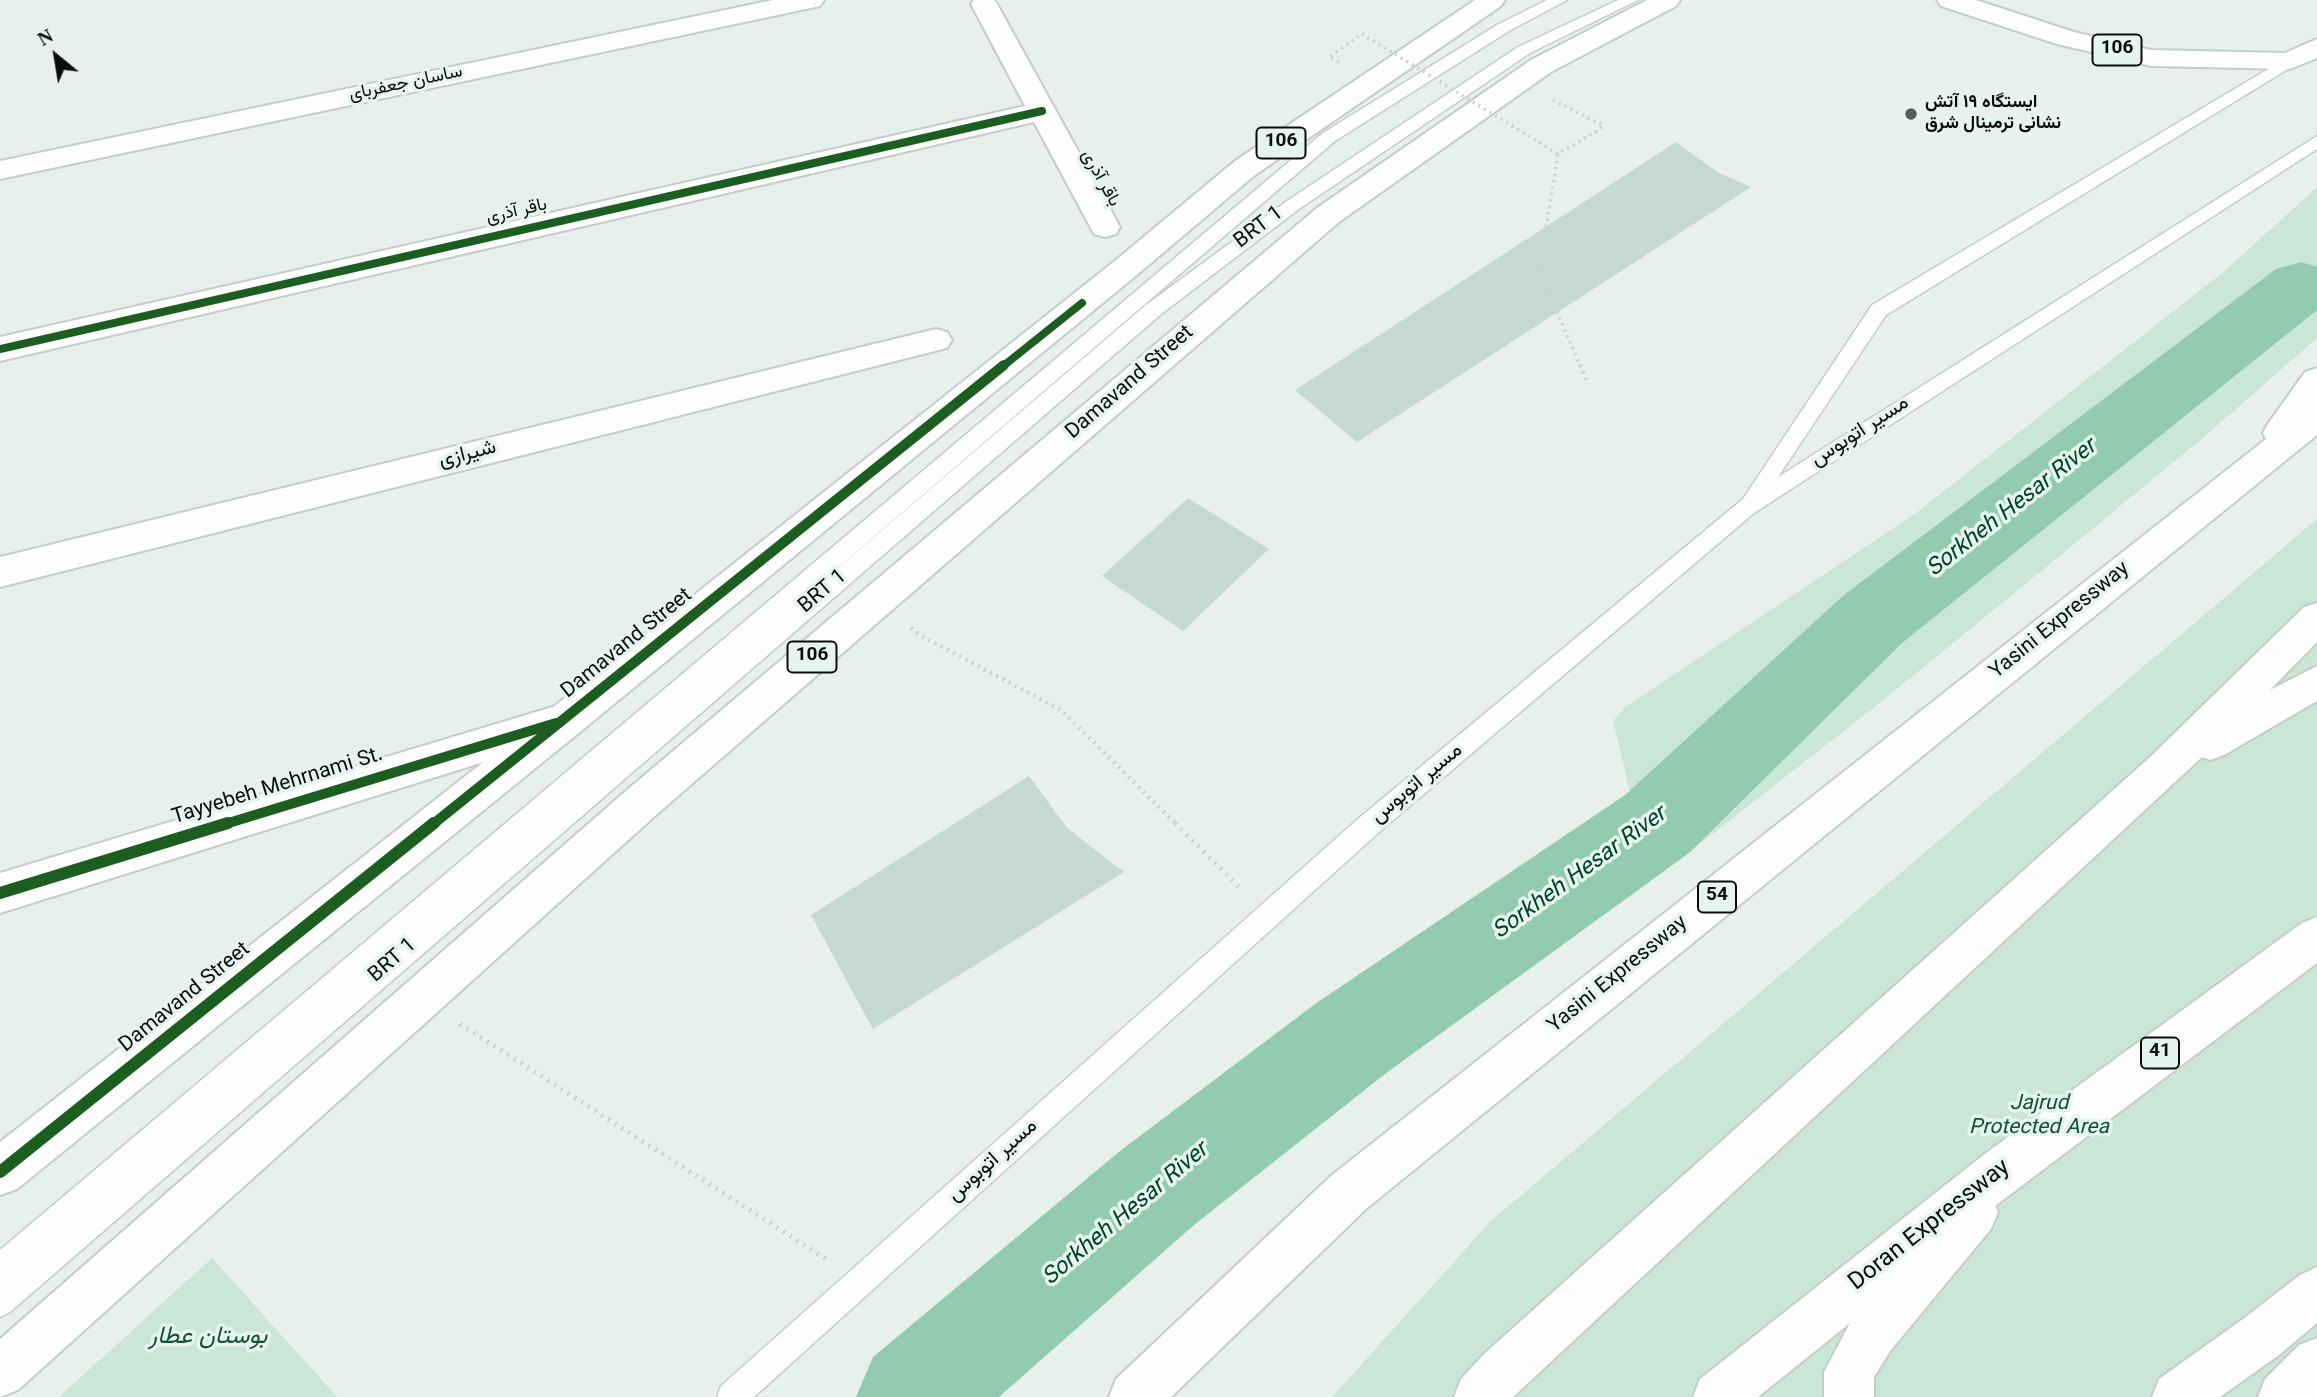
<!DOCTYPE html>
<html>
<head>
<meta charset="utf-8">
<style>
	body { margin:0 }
	#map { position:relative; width:2317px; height:1397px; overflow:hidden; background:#e8f0ec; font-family:Georgia,serif }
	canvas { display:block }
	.north { position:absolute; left:21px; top:21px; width:70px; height:70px; -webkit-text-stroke:5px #e5f4ec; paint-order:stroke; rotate:330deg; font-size:19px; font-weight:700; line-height:28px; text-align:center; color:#090e0b }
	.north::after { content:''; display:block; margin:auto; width:24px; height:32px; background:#090e0b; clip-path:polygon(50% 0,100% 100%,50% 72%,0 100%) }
</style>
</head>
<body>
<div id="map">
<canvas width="2317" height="1397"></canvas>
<div class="north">N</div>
</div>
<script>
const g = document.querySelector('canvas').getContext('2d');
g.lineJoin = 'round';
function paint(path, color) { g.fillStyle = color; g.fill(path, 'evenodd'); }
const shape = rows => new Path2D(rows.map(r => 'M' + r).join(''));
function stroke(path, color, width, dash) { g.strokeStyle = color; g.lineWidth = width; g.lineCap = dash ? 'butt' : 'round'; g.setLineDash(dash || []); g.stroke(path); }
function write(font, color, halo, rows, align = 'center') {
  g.font = font + ' Georgia,Vazirmatn,serif'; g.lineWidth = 7; g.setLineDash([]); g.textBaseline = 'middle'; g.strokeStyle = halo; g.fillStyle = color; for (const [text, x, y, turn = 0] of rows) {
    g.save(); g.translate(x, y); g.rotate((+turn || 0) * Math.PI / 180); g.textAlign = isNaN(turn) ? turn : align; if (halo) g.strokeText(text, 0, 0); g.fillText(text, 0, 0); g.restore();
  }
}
const green = shape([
	[2317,187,2317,338,2204,437,2039,573,1872,709,1678,861,1634,809,1613,721,1624,708,1916,513,2226,270],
	[2317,519,2317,1397,1332,1397,1491,1221],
	[212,1258,337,1397,59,1397]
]);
const river = shape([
	[2301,262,2317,267,2317,310,1902,643,1689,853,1385,1074,1194,1225,999,1397,856,1397,873,1357,1120,1151,1315,1004,1625,795,1844,595,2276,269,2301,262]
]);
const building = shape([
	[1676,142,1719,173,1751,187,1357,442,1295,390],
	[1188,498,1269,549,1183,631,1102,576],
	[1029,776,1067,828,1124,872,873,1029,811,915]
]);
const pathFar2 = shape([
	[1339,62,1329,57,1362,34],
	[1553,100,1604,126],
	[1581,367,1539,271,1558,154,1605,126]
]);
const pathFar1 = shape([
	[1580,365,1587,382],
	[911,628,921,636,1061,710,1177,825]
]);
const path = shape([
	[1175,823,1241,889],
	[460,1024,826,1259]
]);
const service = shape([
	[1547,0,1567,0,1509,31,1335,141,756,638,1146,305,1287,201,1518,47,1618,0,1638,0,1530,53,1299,209,1160,315,10,1312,0,1317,0,1250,1323,133,1497,25,1547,0],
	[2290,56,2298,61,2296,64,1886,315,1778,477,2317,136,2317,149,1754,513,1377,834,754,1397,717,1397,721,1386,1359,818,1743,499,1872,305,2290,56]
]);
const minor = shape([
	[773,0,824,0,820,6,811,8,0,179,0,161,773,0],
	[974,0,994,0,997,4,1120,227,1116,234,1105,237,1094,234,1034,122,0,361,0,337,1025,106,971,4,974,0],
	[936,329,947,332,952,340,947,348,0,587,0,557,936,329],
	[566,703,580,708,585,720,580,732,0,913,0,873,566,703]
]);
const primary = shape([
	[1475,0,1505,0,1501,6,1255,175,1138,274,580,732,17,1189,0,1195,0,1142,552,708,1116,260,1235,161,1475,0],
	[1647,0,1680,0,1676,6,1551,72,1339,222,656,815,18,1390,0,1397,0,1339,628,789,1317,208,1531,60,1647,0],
	[1937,0,1976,0,2074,32,2151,50,2285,53,2317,39,2317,58,2290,69,2151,66,2057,44,1941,6,1937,0]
]);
const trunk = shape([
	[2317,368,2317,435,1366,1209,1171,1397,1109,1397,1116,1379,1332,1175,2266,439,2263,433,2268,424,2305,372,2317,368],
	[2317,603,2317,642,2270,690,2317,666,2317,701,2224,755,2210,760,2202,757,1513,1397,1454,1397,1461,1379,1484,1354,2149,758,2304,607,2317,603],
	[2317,917,2317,963,1995,1206,1998,1212,1991,1229,1891,1350,1874,1377,1874,1397,1824,1397,1824,1372,1850,1323,1758,1397,1693,1397,1700,1379,1986,1153,2302,923,2317,917],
	[2317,1267,2317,1323,2279,1355,2220,1397,2152,1397,2159,1379,2243,1319,2300,1275,2317,1267],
	[2317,1338,2317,1397,2258,1397,2265,1379,2299,1345,2317,1338]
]);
const pathBridge = shape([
	[1362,34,1558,154]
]);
const cyclewayFar2 = shape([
	[0,349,1042,111],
	[1002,367,1082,303]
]);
const cyclewayFar1 = shape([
	[222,825,556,723],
	[432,825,1004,365]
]);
const cycleway = shape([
	[0,893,228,823],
	[0,1172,434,823]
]);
const markers = [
	[1911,114,7,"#575d5a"]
];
const farStreetnames = [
	["ساسان جعفربای",406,85,-12],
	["باقر آذری",1099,179,61],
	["باقر آذری",517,213,-13]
];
const farPoinames = [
	["ایستگاه ۱۹ آتش",1925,104],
	["نشانی ترمینال شرق",1925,125]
];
const shields = [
	[2117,50,49],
	[1281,143,49],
	[812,657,49],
	[1717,897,38],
	[2160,1053,38]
];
const shieldNames = [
	["106",2117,50],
	["106",1281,143],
	["106",812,657],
	["54",1717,897],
	["41",2160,1053]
];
const streetNames = [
	["BRT 1",1260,229,-37],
	["Damavand Street",1131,384,-41],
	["مسیر اتوبوس",1861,433,-33],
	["شیرازی",468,456,-14],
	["BRT 1",824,593,-40],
	["Yasini Expressway",2061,622,-39],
	["Damavand Street",628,645,-39],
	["مسیر اتوبوس",1418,785,-40],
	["Tayyebeh Mehrnami St.",278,788,-17],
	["BRT 1",394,962,-41],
	["Yasini Expressway",1619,976,-39],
	["Damavand Street",186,999,-39],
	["مسیر اتوبوس",994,1162,-42]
];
const parkNames = [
	["Jajrud",2039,1106],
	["Protected Area",2039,1130]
];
const waterNames = [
	["Sorkheh Hesar River",2013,510,-38],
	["Sorkheh Hesar River",1581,875,-36],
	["Sorkheh Hesar River",1127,1216,-40]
];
const nearStreetnames = [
	["Doran Expressway",1931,1227,-38]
];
const nearParknames = [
	["بوستان عطار",208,1339]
];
paint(green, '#c9e6d7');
paint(river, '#93cbb0');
paint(building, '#c6d9d0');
stroke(service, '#c6ccc9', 3);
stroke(minor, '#c6ccc9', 4);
stroke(primary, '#c6ccc9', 4);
stroke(trunk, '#c6ccc9', 4);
stroke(pathFar2, '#cdd0ce', 3.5, [2, 4.5]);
stroke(pathFar1, '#cdd0ce', 4.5, [2, 5]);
stroke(path, '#cdd0ce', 5, [2, 6]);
paint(service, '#fcfdfc');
paint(minor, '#fcfdfc');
paint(primary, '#fcfdfc');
paint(trunk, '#fcfdfc');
stroke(pathBridge, '#cdd0ce', 3.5, [2, 4.5]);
stroke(cyclewayFar2, '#1b5e20', 8);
stroke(cyclewayFar1, '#1b5e20', 10);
stroke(cycleway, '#1b5e20', 12);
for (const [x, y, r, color] of markers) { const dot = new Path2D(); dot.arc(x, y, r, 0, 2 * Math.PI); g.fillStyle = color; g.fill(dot); stroke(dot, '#e5f4ec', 2.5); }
write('18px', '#090e0b', '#e5f4ec', farStreetnames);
write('bold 18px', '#090e0b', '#e5f4ec', farPoinames, 'left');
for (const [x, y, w] of shields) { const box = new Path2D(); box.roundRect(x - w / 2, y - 15.5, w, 31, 5); g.fillStyle = '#e5f4ec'; g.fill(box); stroke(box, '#090e0b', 2); }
write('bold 19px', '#090e0b', null, shieldNames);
write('21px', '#090e0b', '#e5f4ec', streetNames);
write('italic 21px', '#135038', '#e5f4ec', parkNames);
write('italic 23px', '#00422b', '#e5f4ec', waterNames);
write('24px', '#090e0b', '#e5f4ec', nearStreetnames);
write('italic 24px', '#135038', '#e5f4ec', nearParknames);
</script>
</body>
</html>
